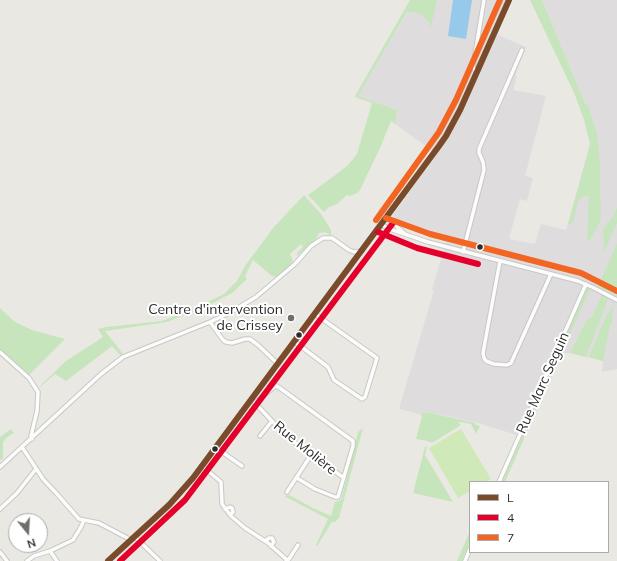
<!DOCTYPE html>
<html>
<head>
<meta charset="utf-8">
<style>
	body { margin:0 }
	#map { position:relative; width:617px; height:561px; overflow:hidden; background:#eae8e2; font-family:Mulish,sans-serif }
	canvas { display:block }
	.legend { position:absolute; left:469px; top:481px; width:140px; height:72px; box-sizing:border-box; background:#fff; border:1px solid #ababab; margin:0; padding:5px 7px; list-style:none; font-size:12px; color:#2c2c2c }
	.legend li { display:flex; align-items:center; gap:8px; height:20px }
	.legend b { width:20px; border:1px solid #ababab }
	.north { position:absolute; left:8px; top:513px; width:40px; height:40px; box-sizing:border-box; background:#fff; border:1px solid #ababab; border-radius:50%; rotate:162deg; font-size:11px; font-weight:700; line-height:16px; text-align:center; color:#2c2c2c }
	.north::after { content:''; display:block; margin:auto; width:14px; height:18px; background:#6e6e6c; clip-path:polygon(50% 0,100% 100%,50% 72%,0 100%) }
</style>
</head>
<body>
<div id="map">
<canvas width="617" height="561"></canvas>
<ul class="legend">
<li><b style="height:5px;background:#7a4b2a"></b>L</li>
<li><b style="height:5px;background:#e4002b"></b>4</li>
<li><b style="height:5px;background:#f26522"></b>7</li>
</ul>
<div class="north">N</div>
</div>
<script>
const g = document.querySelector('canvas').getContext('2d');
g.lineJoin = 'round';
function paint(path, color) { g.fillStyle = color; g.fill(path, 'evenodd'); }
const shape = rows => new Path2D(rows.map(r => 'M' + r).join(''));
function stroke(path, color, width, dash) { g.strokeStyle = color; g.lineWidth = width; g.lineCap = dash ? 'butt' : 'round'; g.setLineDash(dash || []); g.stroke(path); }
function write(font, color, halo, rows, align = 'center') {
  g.font = font + ' Mulish,sans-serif'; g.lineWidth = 4; g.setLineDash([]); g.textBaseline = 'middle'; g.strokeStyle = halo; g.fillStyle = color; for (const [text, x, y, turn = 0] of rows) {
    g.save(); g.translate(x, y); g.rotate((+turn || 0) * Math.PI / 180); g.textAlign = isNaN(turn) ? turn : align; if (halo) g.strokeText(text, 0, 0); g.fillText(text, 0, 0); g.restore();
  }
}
const industrial = shape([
	[415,0,507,0,493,30,498,35,526,47,516,74,516,80,513,90,546,96,525,176,533,178,527,201,520,199,509,239,535,244,541,224,566,230,577,192,601,199,600,160,588,105,585,103,542,0,617,0,617,369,602,372,603,361,570,353,553,353,517,435,478,423,448,416,427,412,419,414,399,409,434,290,432,289,446,242,405,227,395,221,393,215,437,154,395,124,397,110,357,96]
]);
const green = shape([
	[410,0,437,0,431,27,429,22,423,16,416,12,407,12,358,96,397,110,395,124,391,121,380,148,360,190,357,193,350,196,347,195,337,204,329,207,324,212,308,195,338,173,348,165,357,154,372,103,357,98,355,96],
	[530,0,542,0,585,103,588,105,597,134,600,160,601,217,599,224,589,241,587,240,589,196,584,196,578,201,573,223,568,224,590,144,584,120,575,95],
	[304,195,321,214,331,230,331,234,330,235,325,232,319,233,316,239,297,256,297,253,303,247,301,244,290,254,293,261,290,266,276,277,272,276,253,260,245,276,247,279,232,293,207,306,167,322,105,331,123,354,121,356,112,346,66,381,55,374,40,387,40,386,66,361,103,337,98,329,106,327,162,321,195,308,224,294,237,281,245,266,273,228],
	[617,207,617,223,604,252,603,230,614,215],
	[617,243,617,296,598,287],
	[587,288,590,289,574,325,505,482,502,482],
	[602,295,608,299,586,357,570,353,583,327,588,319,591,319],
	[613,305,612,325,610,325,603,361,589,357,604,321],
	[0,308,15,322,32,330,65,339,29,375,0,349],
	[427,412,475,423,476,425,480,426,476,434,471,424,461,422,458,423,461,425,432,443,427,441,416,439,422,416,419,414],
	[363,428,339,518,335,522,332,522,317,546,316,545,328,519,284,496,289,495,313,508,331,516,335,502,341,500,358,432],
	[11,429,14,433,6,438,3,442,3,459,0,460,0,437],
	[427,446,425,455,453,502,413,493,425,447],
	[470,531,470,542,462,561,457,561]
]);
const pitch = shape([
	[461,429,491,479,486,482,470,482,470,491,458,498,429,448]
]);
const water = shape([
	[453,0,472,0,466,39,448,36]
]);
const minor = shape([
	[477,70,475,70,473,67,484,0],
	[387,218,404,233],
	[382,225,390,229,428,242,578,281,594,288,617,300],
	[463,252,484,170,483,162,479,153,479,149,522,50],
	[500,261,483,353,484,358,486,361,494,364,507,365,511,363,551,274],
	[210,322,223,340,226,342,232,343,245,339,250,339,258,345,278,364],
	[295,342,328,367,334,380,362,399,365,397,377,358,315,314],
	[0,352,29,378,38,392,37,411,31,436,32,439],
	[255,403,274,387,277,386,353,441,353,446,338,497,335,497,315,489,297,478],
	[255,403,287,437,344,478],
	[260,436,272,421],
	[22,447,43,479,57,494,79,519,99,523,131,540],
	[215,447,242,466],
	[202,466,221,482,222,504,231,516,245,528,268,543,286,559],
	[0,467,101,374,123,357,210,322,231,312,256,297,295,264,311,246,323,238,332,238,349,250,354,252,362,251],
	[499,482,586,284],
	[287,492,311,455],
	[0,509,17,493,36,469],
	[225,509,230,507,232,508,233,512,230,515],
	[135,537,160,561],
	[265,541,269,538,272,538,274,542,271,546],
	[50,551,57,561],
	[0,552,7,561],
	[286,560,289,559,298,545],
	[27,561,34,556,50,551,73,540,81,527,84,520],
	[465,561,470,549]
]);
const tertiary = shape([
	[108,561,169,505,193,478,439,146,446,136,460,110,509,0]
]);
const bus1 = shape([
	[108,561,169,505,193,478,439,146,446,136,460,110,509,0]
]);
const bus2 = shape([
	[378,232,417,248,478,264],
	[120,561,185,500,393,223]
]);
const bus3 = shape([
	[386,218,430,234,581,273,617,291],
	[376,220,439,132,456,100,500,0]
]);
const markers = [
	[480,247,3.5,"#2c2c2c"],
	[291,318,4,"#6e6e6c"],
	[299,335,3.5,"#2c2c2c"],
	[215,449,3.5,"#2c2c2c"]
];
const poiNames = [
	["Centre d'intervention",283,310],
	["de Crissey",283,326]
];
const streetNames = [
	["Rue Marc Seguin",543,383,-66],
	["Rue Molière",305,448,39]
];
paint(industrial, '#dfdcdd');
paint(green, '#c7e5bc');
paint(pitch, '#d0e9b9');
paint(water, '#97c9ea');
stroke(minor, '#c7c7c7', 5.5);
stroke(tertiary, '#c7c7c7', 6);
stroke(minor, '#fcfcfb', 3.5);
stroke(tertiary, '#fcfcfb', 4.5);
stroke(bus1, '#7a4b2a', 6);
stroke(bus2, '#e4002b', 6);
stroke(bus3, '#f26522', 6);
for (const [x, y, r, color] of markers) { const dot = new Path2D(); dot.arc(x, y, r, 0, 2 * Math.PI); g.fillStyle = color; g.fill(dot); stroke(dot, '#fff', 1.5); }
write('14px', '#2c2c2c', '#fff', poiNames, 'right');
write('14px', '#2c2c2c', '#fff', streetNames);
</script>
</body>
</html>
